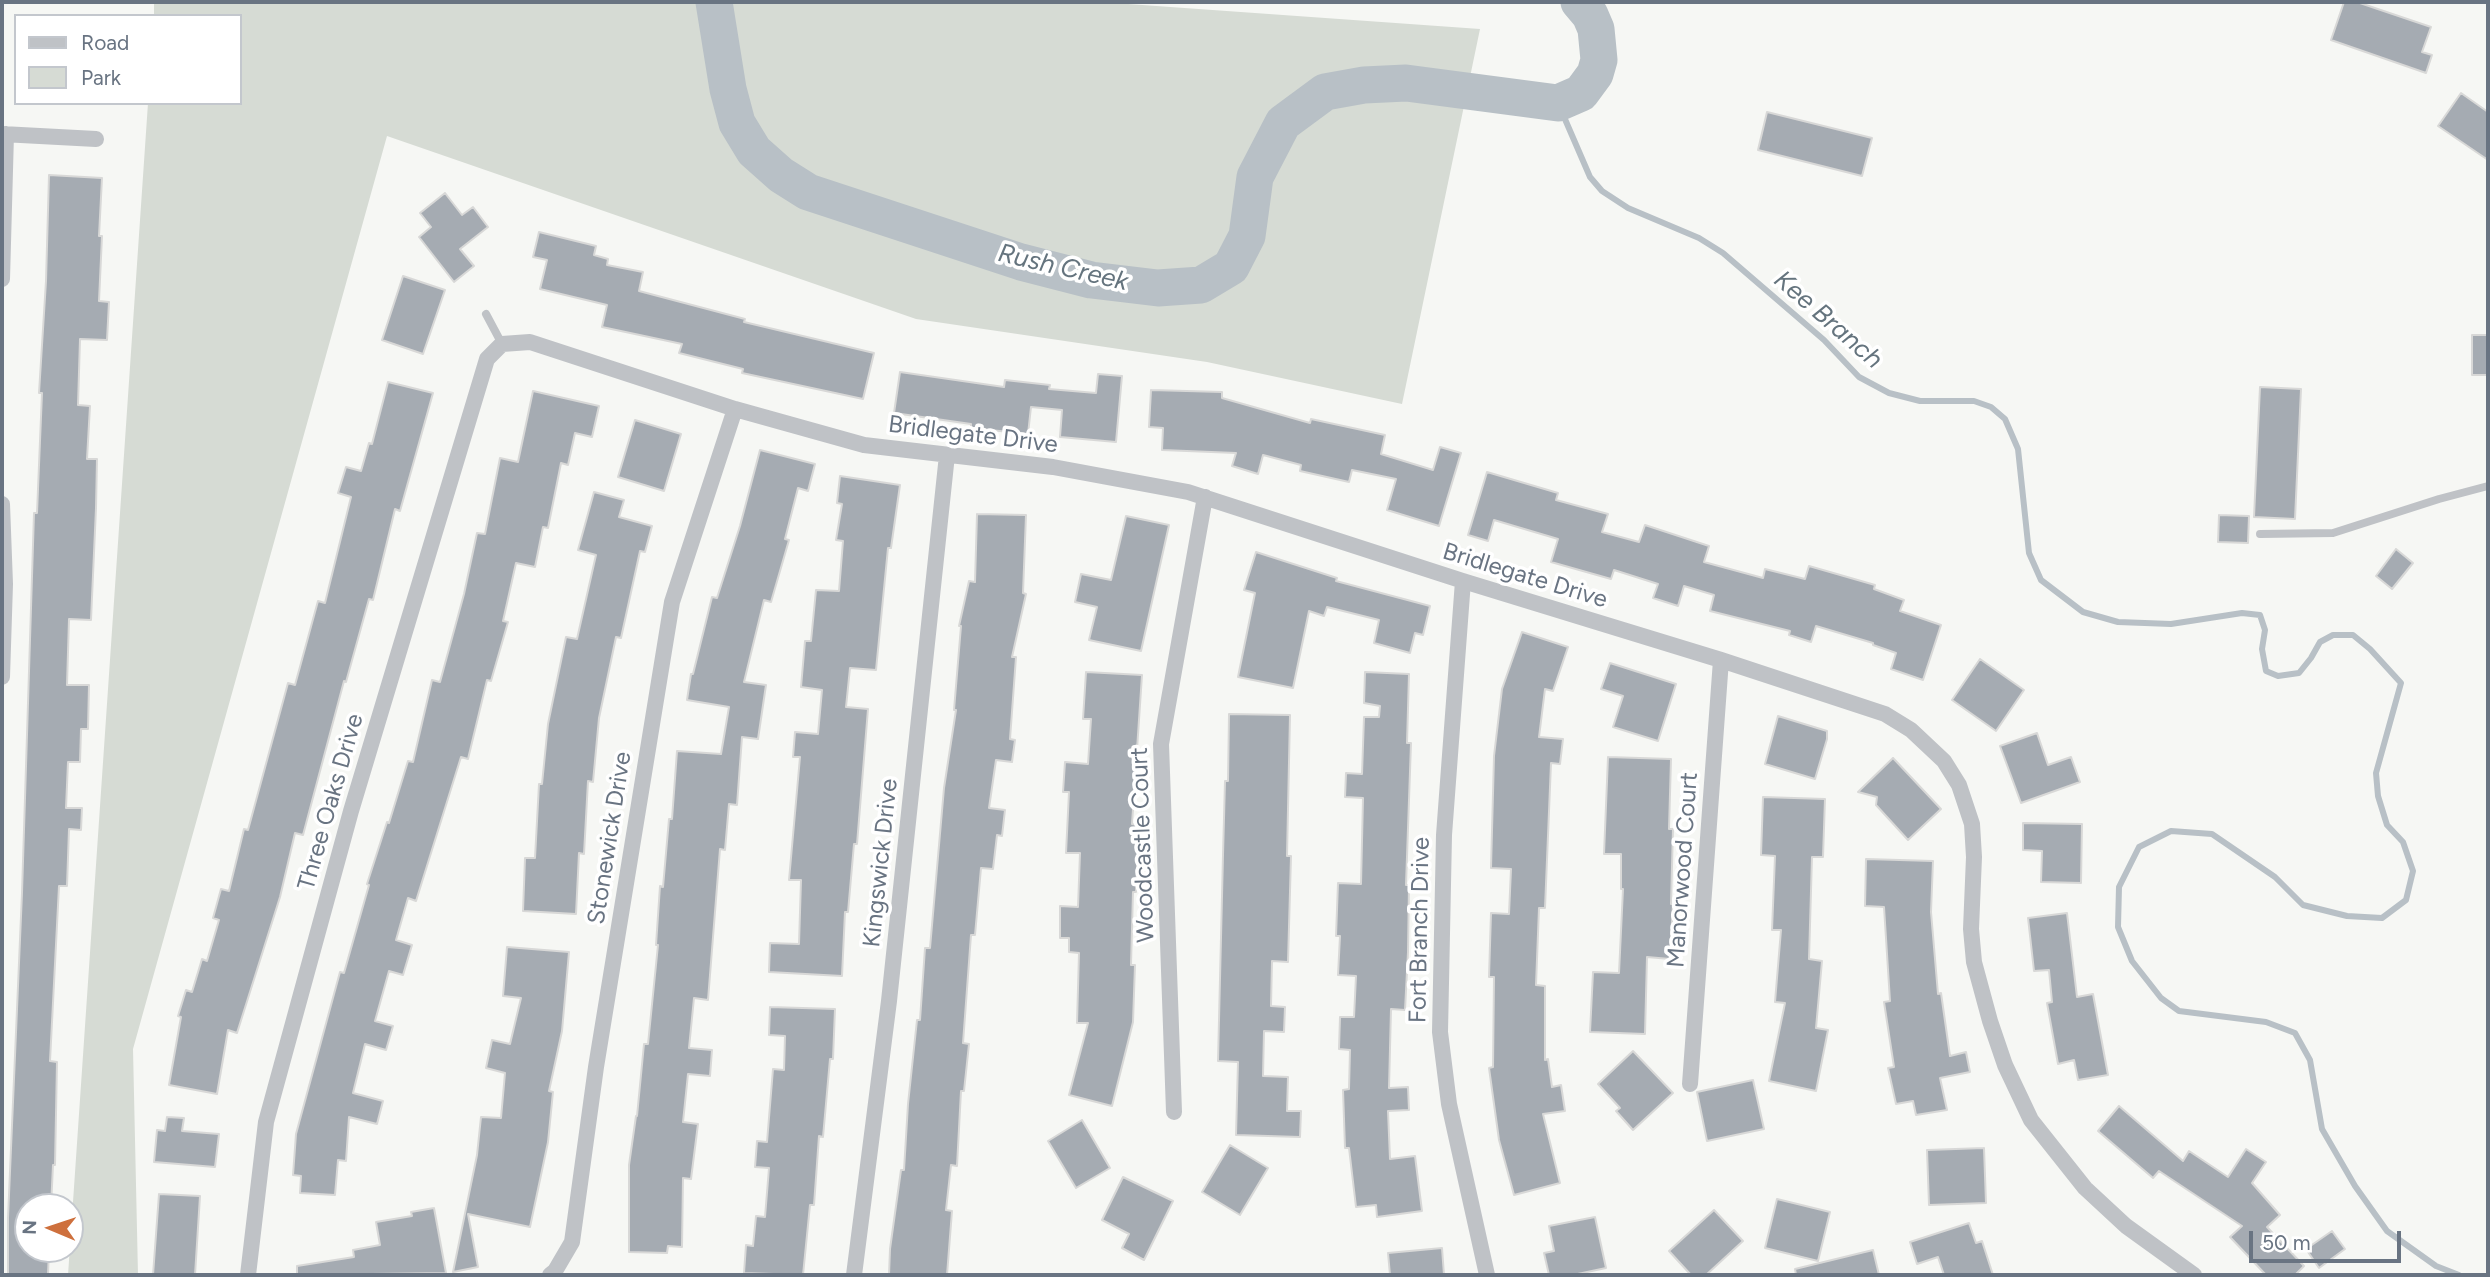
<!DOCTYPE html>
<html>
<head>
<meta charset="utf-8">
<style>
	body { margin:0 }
	#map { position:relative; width:2490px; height:1277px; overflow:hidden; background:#f6f7f4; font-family:Figtree,sans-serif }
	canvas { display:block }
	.frame { position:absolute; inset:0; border:4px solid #697482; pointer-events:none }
	.legend { position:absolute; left:14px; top:14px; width:228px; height:91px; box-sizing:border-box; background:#fff; border:2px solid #c3c7cd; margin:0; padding:9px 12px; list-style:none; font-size:21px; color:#697482 }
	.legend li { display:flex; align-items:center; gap:14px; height:35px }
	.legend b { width:35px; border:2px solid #c3c7cd }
	.north { position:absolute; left:14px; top:1193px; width:70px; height:70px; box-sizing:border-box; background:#fff; border:2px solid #c3c7cd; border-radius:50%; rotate:272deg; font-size:19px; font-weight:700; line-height:28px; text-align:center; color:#697482 }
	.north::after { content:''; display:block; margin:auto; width:24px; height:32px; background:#ce703d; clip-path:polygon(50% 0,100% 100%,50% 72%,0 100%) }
	.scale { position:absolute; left:2249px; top:1231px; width:152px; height:32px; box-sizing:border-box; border:4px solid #697482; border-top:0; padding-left:9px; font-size:21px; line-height:24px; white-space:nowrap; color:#697482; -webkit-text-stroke:5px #fff; paint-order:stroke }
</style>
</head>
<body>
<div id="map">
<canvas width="2490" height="1277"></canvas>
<div class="frame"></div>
<ul class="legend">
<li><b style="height:9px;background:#bfc2c6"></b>Road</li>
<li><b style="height:19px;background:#d6dbd4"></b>Park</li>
</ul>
<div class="north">N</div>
<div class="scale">50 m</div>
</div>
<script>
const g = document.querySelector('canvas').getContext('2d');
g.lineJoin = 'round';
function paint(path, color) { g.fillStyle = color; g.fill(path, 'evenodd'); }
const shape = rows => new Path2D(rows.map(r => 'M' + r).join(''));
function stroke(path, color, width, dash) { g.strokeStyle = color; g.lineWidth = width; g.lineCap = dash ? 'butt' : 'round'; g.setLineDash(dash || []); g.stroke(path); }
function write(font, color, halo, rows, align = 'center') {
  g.font = font + ' Figtree,sans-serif'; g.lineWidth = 7; g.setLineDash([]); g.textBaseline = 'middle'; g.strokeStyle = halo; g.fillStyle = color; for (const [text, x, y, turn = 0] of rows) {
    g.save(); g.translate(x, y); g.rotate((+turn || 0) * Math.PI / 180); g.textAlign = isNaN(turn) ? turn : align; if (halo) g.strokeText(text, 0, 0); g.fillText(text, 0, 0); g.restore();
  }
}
const green = shape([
	[154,2,1100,2,1480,29,1402,404,1207,362,916,319,387,136,133,1049,138,1275,68,1275,148,103,240,103,240,16,154,16]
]);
const stream = shape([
	[1558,103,1590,177,1602,191,1628,208,1699,238,1723,253,1824,340,1859,377,1889,393,1920,401,1974,401,1991,407,2005,419,2018,449,2029,553,2041,580,2083,612,2118,622,2171,624,2242,613,2260,615,2265,630,2262,649,2266,671,2278,676,2299,673,2311,658,2320,642,2333,635,2353,635,2370,649,2401,683,2376,773,2378,796,2387,825,2403,842,2413,871,2406,900,2382,918,2347,916,2303,905,2275,877,2212,834,2171,831,2139,847,2119,887,2118,927,2132,961,2161,998,2179,1011,2266,1022,2295,1033,2310,1060,2322,1129,2355,1186,2387,1231,2436,1266,2459,1275]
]);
const river = shape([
	[714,2,728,89,737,123,754,151,781,175,808,192,1021,262,1091,280,1158,288,1201,285,1231,267,1247,236,1255,177,1283,123,1325,92,1364,85,1406,83,1558,103,1581,93,1595,74,1599,60,1596,29,1590,15,1579,2]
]);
const building = shape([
	[2344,2,2357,2,2431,27,2422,52,2432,55,2426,73,2331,40,2344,2],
	[2461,93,2488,112,2488,160,2438,126,2461,93],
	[1767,112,1872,138,1862,176,1758,150,1767,112],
	[49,175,102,178,99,236,102,236,99,301,109,302,107,340,80,339,78,405,90,406,87,459,97,459,96,508,91,620,69,619,67,685,89,685,88,729,81,729,80,762,68,762,66,808,82,808,81,830,69,829,67,886,59,886,50,1061,57,1062,55,1165,53,1165,51,1207,28,1207,28,1249,49,1249,48,1275,8,1275,8,1218,22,893,34,513,37,513,42,393,39,393,46,281,49,175],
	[445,193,462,215,473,207,488,227,460,249,474,266,454,282,419,237,431,227,420,213,445,193],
	[539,232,596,246,594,255,608,259,607,265,643,272,639,291,745,319,744,322,874,353,863,399,742,373,743,369,679,353,682,344,602,327,607,305,540,289,547,260,533,257,539,232],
	[403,276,445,290,423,354,382,340,403,276],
	[2472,335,2488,335,2488,375,2472,375,2472,335],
	[900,372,1004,387,1005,380,1050,385,1049,389,1096,393,1098,374,1122,376,1116,442,1060,437,1062,410,1031,407,1028,434,971,428,971,424,894,413,900,372],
	[388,382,433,393,400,511,395,509,373,600,369,599,346,682,344,681,303,835,295,833,280,897,237,1033,228,1030,217,1094,169,1085,181,1017,178,1016,186,990,192,992,202,959,207,961,219,920,213,918,221,889,229,891,244,829,248,830,288,683,295,685,318,601,325,603,351,497,338,493,346,467,361,471,369,443,372,444,388,382],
	[2260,387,2301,389,2295,519,2254,517,2260,387],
	[1151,390,1222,392,1222,398,1310,423,1311,419,1385,435,1381,454,1433,470,1440,447,1461,453,1439,526,1387,510,1396,479,1352,470,1349,482,1300,471,1301,465,1263,455,1258,474,1232,466,1236,453,1162,450,1163,428,1149,427,1151,390],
	[533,391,599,406,592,437,575,433,568,465,561,463,548,528,543,527,535,567,516,563,503,621,508,622,491,681,487,680,468,759,461,757,416,901,408,898,396,940,412,945,403,975,389,971,375,1021,393,1026,386,1050,365,1044,353,1093,383,1101,377,1124,349,1117,346,1161,338,1160,335,1195,300,1193,301,1176,293,1175,296,1134,340,972,344,973,369,885,367,884,387,822,389,823,408,761,413,762,432,680,440,682,464,594,477,533,485,534,500,458,518,462,533,391],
	[635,420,681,434,664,491,618,477,635,420],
	[760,450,815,464,808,491,798,488,785,539,789,540,771,602,764,600,744,682,766,685,758,739,742,737,737,805,729,804,725,850,720,849,708,1000,694,998,689,1048,712,1050,710,1076,688,1074,683,1122,698,1124,691,1179,683,1178,682,1247,668,1246,667,1253,629,1252,629,1165,636,1116,637,1116,644,1044,648,1044,658,945,656,945,660,886,663,887,669,819,672,819,677,751,721,754,729,707,687,700,691,674,693,674,712,597,717,598,740,526,760,450],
	[1487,472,1558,493,1556,500,1608,514,1602,532,1639,542,1645,525,1709,546,1704,562,1763,578,1765,569,1805,579,1809,566,1875,585,1874,589,1904,600,1900,611,1941,625,1923,680,1891,669,1896,653,1873,645,1873,643,1816,626,1811,642,1789,635,1790,631,1710,611,1714,595,1684,586,1678,606,1653,598,1658,584,1614,570,1611,579,1551,562,1558,539,1494,520,1488,541,1468,535,1487,472],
	[840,476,900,485,891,548,888,548,876,670,850,668,846,707,868,709,857,844,854,844,848,912,845,912,842,976,769,972,770,943,799,944,801,880,789,880,800,757,793,757,795,732,818,734,822,690,801,687,805,641,811,641,816,590,839,591,843,541,836,540,842,504,837,503,840,476],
	[594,492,624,500,619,517,652,526,645,552,640,551,621,638,616,637,599,718,593,782,588,781,584,854,579,853,576,914,523,911,525,858,535,858,539,784,542,784,548,724,566,637,577,639,596,555,578,550,594,492],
	[977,514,1026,515,1023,593,1026,594,1012,657,1016,657,1010,739,1015,740,1012,762,996,760,989,808,1005,810,1002,836,997,835,993,869,981,868,975,935,971,935,963,1043,969,1044,964,1091,961,1091,957,1166,951,1165,946,1210,952,1211,947,1275,889,1275,890,1249,901,1170,904,1170,908,1104,917,1020,920,1020,925,948,930,948,944,788,956,710,954,710,961,626,959,626,969,581,975,582,977,514],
	[2219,515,2249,516,2248,543,2218,542,2219,515],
	[1126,516,1169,525,1141,651,1089,640,1097,607,1075,602,1081,574,1111,580,1126,516],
	[2396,549,2413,563,2392,589,2376,576,2396,549],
	[1256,552,1337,578,1336,581,1430,606,1423,635,1415,633,1410,653,1374,643,1379,620,1327,607,1324,616,1309,611,1293,688,1238,677,1255,593,1244,590,1256,552],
	[1522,632,1568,647,1553,691,1545,689,1539,737,1563,739,1560,764,1551,763,1545,908,1539,908,1536,985,1545,986,1545,1060,1548,1059,1552,1087,1561,1085,1565,1111,1543,1114,1560,1183,1514,1195,1499,1140,1489,1068,1493,1067,1494,977,1489,977,1491,913,1509,914,1511,869,1491,868,1494,756,1502,689,1522,632],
	[1980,659,2024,690,1996,731,1952,700,1980,659],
	[1610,663,1676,684,1658,741,1613,727,1623,696,1601,689,1610,663],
	[1086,672,1142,675,1132,824,1139,825,1136,892,1133,892,1131,965,1135,965,1133,1022,1112,1106,1069,1095,1088,1023,1077,1023,1079,953,1069,952,1069,938,1060,938,1060,906,1078,907,1080,853,1066,853,1069,792,1063,792,1065,762,1088,764,1091,719,1083,719,1086,672],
	[1365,672,1409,674,1407,743,1411,743,1406,885,1409,885,1408,952,1405,1010,1391,1009,1389,1088,1408,1087,1409,1110,1388,1111,1390,1159,1415,1156,1422,1211,1377,1217,1376,1205,1356,1207,1349,1148,1345,1148,1343,1090,1349,1089,1350,1050,1339,1049,1340,1017,1354,1017,1356,976,1338,975,1340,936,1336,936,1338,883,1361,884,1363,798,1345,797,1346,773,1362,774,1364,717,1379,717,1380,706,1364,703,1365,672],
	[1229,714,1290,715,1287,856,1291,856,1288,962,1272,961,1271,1006,1285,1007,1284,1032,1264,1031,1263,1076,1288,1077,1287,1111,1301,1111,1300,1137,1236,1135,1238,1062,1218,1061,1223,855,1225,781,1228,781,1229,714],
	[1778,716,1827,731,1827,739,1815,779,1765,764,1778,716],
	[2037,733,2048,765,2071,757,2080,782,2021,803,2000,746,2037,733],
	[1608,757,1671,759,1669,829,1673,829,1671,904,1673,904,1670,959,1647,957,1645,1034,1590,1032,1593,972,1619,973,1623,889,1621,889,1621,854,1604,854,1608,757],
	[1893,758,1941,809,1908,840,1876,805,1877,797,1858,792,1893,758],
	[1763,797,1825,799,1823,857,1812,857,1809,959,1822,961,1816,1028,1828,1030,1816,1091,1769,1081,1785,1003,1775,1002,1781,930,1772,930,1775,856,1761,855,1763,797],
	[2023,823,2082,824,2081,883,2041,882,2042,851,2023,850,2023,823],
	[1866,859,1933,861,1931,912,1938,994,1941,993,1950,1056,1966,1052,1970,1072,1940,1078,1947,1110,1916,1115,1913,1101,1896,1104,1888,1068,1894,1067,1884,1002,1890,1001,1884,907,1865,906,1866,859],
	[2067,913,2077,997,2093,994,2108,1075,2078,1080,2074,1060,2058,1064,2047,1003,2052,1002,2049,970,2034,971,2028,918,2067,913],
	[507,947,569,952,562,1031,549,1091,553,1092,548,1142,530,1227,468,1214,478,1267,453,1272,477,1155,481,1117,501,1118,505,1073,486,1068,492,1040,510,1044,521,998,503,996,507,947],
	[770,1007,835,1009,833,1059,830,1059,823,1137,819,1136,814,1205,810,1205,803,1275,744,1273,746,1245,753,1246,756,1216,765,1217,769,1168,755,1167,757,1141,767,1142,773,1069,784,1070,785,1036,769,1035,770,1007],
	[1633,1051,1673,1093,1633,1130,1616,1111,1620,1108,1598,1084,1633,1051],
	[1753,1080,1764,1129,1707,1141,1697,1092,1753,1080],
	[2119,1106,2183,1161,2189,1151,2228,1177,2246,1149,2266,1162,2252,1183,2280,1215,2267,1227,2304,1266,2295,1275,2266,1275,2230,1237,2242,1226,2159,1171,2153,1178,2098,1131,2119,1106],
	[167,1117,184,1118,182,1131,219,1134,215,1167,154,1162,157,1130,165,1131,167,1117],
	[1082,1120,1110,1168,1076,1188,1048,1141,1082,1120],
	[1230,1145,1268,1168,1240,1215,1202,1192,1230,1145],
	[1984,1148,1986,1203,1929,1205,1927,1150,1984,1148],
	[1123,1177,1173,1201,1144,1260,1122,1248,1129,1234,1102,1220,1123,1177],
	[159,1194,200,1196,195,1275,153,1275,159,1194],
	[1777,1199,1830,1212,1818,1261,1765,1248,1777,1199],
	[434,1208,446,1273,297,1275,297,1266,354,1257,353,1250,380,1245,376,1222,412,1216,411,1212,434,1208],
	[1714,1210,1743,1241,1706,1275,1691,1275,1669,1251,1714,1210],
	[1595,1217,1606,1268,1573,1275,1549,1275,1544,1253,1554,1251,1549,1226,1595,1217],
	[1969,1223,1976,1243,1982,1241,1993,1275,1944,1275,1938,1257,1917,1264,1910,1242,1969,1223],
	[2332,1231,2345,1249,2319,1268,2306,1249,2332,1231],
	[1442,1248,1444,1275,1390,1275,1388,1253,1442,1248],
	[1873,1250,1879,1275,1796,1275,1795,1269,1873,1250]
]);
const service = shape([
	[486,314,502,344],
	[2260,534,2333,533,2439,499,2488,486]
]);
const minor = shape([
	[2,134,96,139],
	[2,279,6,134],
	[2,504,5,584,2,677],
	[1463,581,1444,835,1440,1032,1449,1104,1487,1275],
	[1690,1084,1721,660],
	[1174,1112,1161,744,1205,497],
	[248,1275,266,1122,351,811,487,359,502,344,530,342,735,409,864,445,1053,467,1188,492,1463,581,1721,660,1885,714,1911,730,1944,761,1959,785,1972,824,1974,857,1971,929,1974,962,1990,1021,2005,1065,2031,1120,2085,1188,2126,1226,2194,1275],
	[550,1275,555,1271,572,1242,596,1067,672,602,735,409],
	[854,1275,889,1001,947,455]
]);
const streetNames = [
	["Bridlegate Drive",973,435,7],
	["Bridlegate Drive",1525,576,17],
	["Three Oaks Drive",331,802,-74],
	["Stonewick Drive",610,838,-81],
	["Woodcastle Court",1143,845,-92],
	["Kingswick Drive",881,863,-84],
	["Manorwood Court",1683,870,-86],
	["Fort Branch Drive",1420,930,-89]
];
const waterNames = [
	["Rush Creek",1063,268,13],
	["Kee Branch",1828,320,41]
];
paint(green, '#d6dbd4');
stroke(stream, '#b8c0c6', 6);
stroke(river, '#b8c0c6', 37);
paint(building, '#a5abb2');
stroke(building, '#d8d8d7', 2);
stroke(service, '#bfc2c6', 8);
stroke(minor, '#bfc2c6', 16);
write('24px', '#697482', '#fff', streetNames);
write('italic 26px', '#65747e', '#fff', waterNames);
</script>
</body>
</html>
